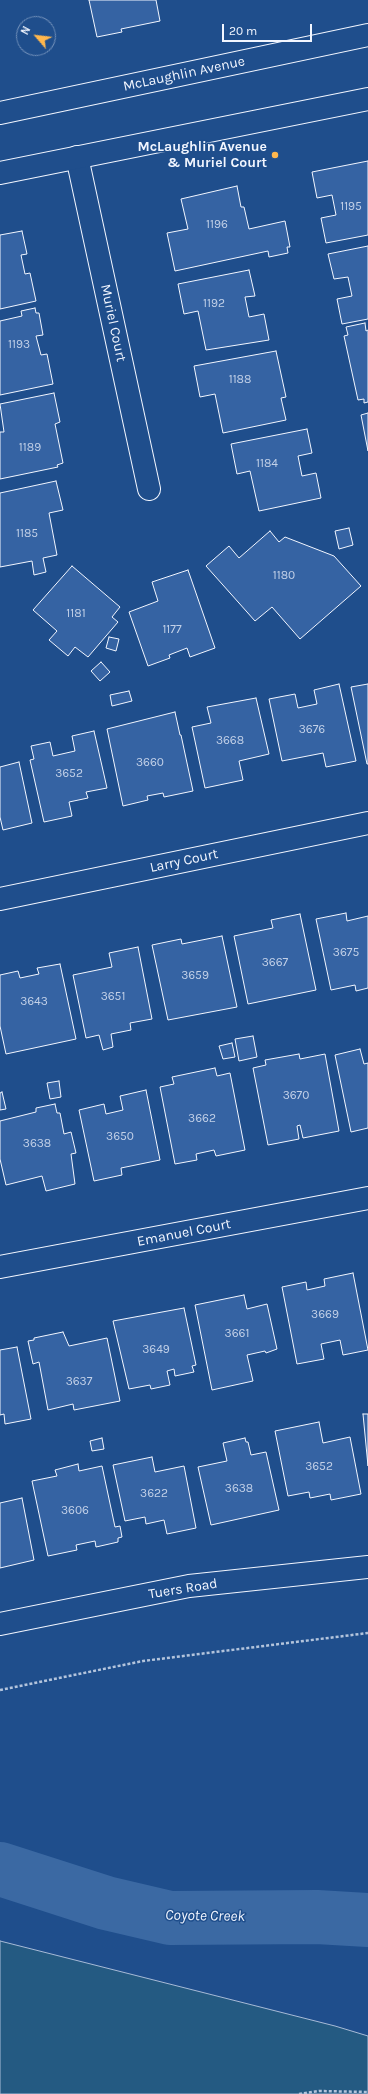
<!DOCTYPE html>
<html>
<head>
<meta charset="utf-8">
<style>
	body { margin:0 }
	#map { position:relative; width:368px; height:2094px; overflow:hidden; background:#1f4e8c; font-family:Karla,sans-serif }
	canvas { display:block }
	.north { position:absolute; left:16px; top:16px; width:40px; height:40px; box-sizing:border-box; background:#1f4e8c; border:1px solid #7391ba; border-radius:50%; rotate:298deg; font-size:11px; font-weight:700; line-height:16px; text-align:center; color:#f2f6ff }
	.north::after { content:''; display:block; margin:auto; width:14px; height:18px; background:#ffb74d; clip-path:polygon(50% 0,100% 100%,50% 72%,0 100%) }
	.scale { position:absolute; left:222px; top:24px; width:90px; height:18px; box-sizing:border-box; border:2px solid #f2f6ff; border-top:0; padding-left:5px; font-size:12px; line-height:14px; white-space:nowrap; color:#f2f6ff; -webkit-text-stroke:3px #1f4e8c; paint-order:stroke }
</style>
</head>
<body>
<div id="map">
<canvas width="368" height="2094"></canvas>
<div class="north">N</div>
<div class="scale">20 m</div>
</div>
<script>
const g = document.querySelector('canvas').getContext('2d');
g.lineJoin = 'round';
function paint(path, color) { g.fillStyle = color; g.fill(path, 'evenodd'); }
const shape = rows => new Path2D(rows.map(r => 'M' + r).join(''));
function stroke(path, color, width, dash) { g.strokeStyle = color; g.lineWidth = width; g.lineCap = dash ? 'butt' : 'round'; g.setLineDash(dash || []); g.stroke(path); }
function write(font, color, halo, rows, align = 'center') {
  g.font = font + ' Karla,sans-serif'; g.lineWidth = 3; g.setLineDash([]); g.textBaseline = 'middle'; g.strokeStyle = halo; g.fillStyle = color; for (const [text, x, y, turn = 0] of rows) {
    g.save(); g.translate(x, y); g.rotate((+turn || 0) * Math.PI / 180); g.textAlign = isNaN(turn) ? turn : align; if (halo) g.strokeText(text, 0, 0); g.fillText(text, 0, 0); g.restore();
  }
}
const green = shape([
	[0,1941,335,2026,368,2036,368,2094,0,2094,0,1941]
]);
const river = shape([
	[0,1869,106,1903,170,1918,317,1917,368,1920]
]);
const building = shape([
	[89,0,156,0,160,21,121,29,122,32,97,37,89,0],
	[368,161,368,235,326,243,321,218,336,215,332,195,317,198,312,172,368,161],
	[237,186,241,207,244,207,249,229,285,221,290,247,287,247,288,253,269,257,268,251,175,271,167,233,188,229,181,199,237,186],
	[22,231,27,254,21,255,25,274,30,273,36,301,0,309,0,235,22,231],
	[368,246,368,319,342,324,337,299,352,296,348,277,334,279,328,254,368,246],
	[249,270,255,296,245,297,249,317,264,314,269,340,206,350,198,311,184,314,178,284,249,270],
	[35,308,36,313,39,313,43,335,36,336,41,355,47,354,53,384,0,395,0,321,22,316,21,311,35,308],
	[365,323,366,331,368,330,368,402,364,403,364,399,358,400,344,336,348,335,346,327,365,323],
	[276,351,286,397,281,398,286,420,223,433,215,394,200,397,194,366,276,351],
	[54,393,60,422,55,424,63,463,57,465,58,467,0,479,0,432,4,432,0,404,54,393],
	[368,413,368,451,361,415,368,413],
	[307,429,312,453,298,456,302,476,316,473,321,498,259,511,250,471,237,474,231,444,307,429],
	[56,481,63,510,49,513,57,555,43,558,46,572,34,575,32,561,0,567,0,493,56,481],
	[349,528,353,545,339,549,335,531,349,528],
	[270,531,279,542,285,537,334,556,361,586,300,639,272,607,255,621,206,566,229,546,239,558,270,531],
	[72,566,120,607,112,617,118,622,88,657,75,647,68,656,49,640,57,631,33,610,72,566],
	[188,570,215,648,190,657,187,648,169,655,170,658,148,666,129,612,158,601,152,582,188,570],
	[109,637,119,639,116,651,106,648,109,637],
	[101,662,110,672,100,681,91,671,101,662],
	[339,684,356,761,326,767,323,753,282,761,269,699,295,694,298,708,317,704,314,690,339,684],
	[368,684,368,764,367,764,351,687,368,684],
	[129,691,132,701,112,706,110,695,129,691],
	[256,698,269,754,239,761,243,780,205,788,192,727,211,723,207,707,256,698],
	[175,712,180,735,181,735,193,791,164,797,163,793,147,796,148,800,123,806,107,729,175,712],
	[94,731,107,788,86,792,88,798,69,802,72,816,44,822,30,760,34,759,31,746,50,742,53,756,75,751,72,736,94,731],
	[19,762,32,823,3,830,0,817,0,767,19,762],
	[346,913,347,921,368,916,368,988,356,991,355,985,331,990,316,919,346,913],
	[300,914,316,990,248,1004,234,936,273,928,271,920,300,914],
	[222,936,237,1007,168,1020,152,945,181,939,182,944,222,936],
	[138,947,152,1019,130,1023,131,1030,111,1034,113,1047,103,1050,99,1035,86,1038,73,975,112,967,109,953,138,947],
	[60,964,76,1039,6,1054,0,1026,0,975,18,971,20,978,39,974,37,968,60,964],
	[253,1036,257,1057,239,1061,235,1039,253,1036],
	[232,1043,235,1057,223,1059,219,1046,232,1043],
	[360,1049,364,1064,368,1063,368,1128,351,1132,335,1055,360,1049],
	[299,1054,300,1059,325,1054,339,1131,303,1138,300,1125,297,1126,299,1139,268,1145,253,1068,266,1065,265,1060,299,1054],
	[215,1068,217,1076,230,1073,245,1150,216,1156,214,1150,196,1154,197,1160,175,1164,160,1087,174,1084,172,1077,215,1068],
	[59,1081,61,1097,50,1099,47,1083,59,1081],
	[146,1090,160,1160,121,1168,122,1175,94,1181,79,1110,104,1104,106,1114,123,1110,120,1096,146,1090],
	[2,1092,6,1109,0,1110,0,1093,2,1092],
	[55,1104,57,1113,60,1113,64,1134,71,1132,76,1153,71,1154,75,1184,46,1191,42,1176,6,1185,0,1159,0,1121,36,1112,36,1108,55,1104],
	[353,1273,368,1350,343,1355,340,1340,321,1344,324,1359,297,1364,282,1287,306,1282,307,1290,325,1286,324,1279,353,1273],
	[244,1295,247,1309,267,1304,277,1349,266,1353,265,1351,247,1355,253,1381,212,1390,195,1305,244,1295],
	[184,1308,196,1365,192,1366,194,1372,175,1376,174,1369,167,1371,170,1385,151,1389,150,1385,129,1389,113,1321,184,1308],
	[63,1332,69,1346,107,1338,120,1401,74,1410,73,1404,48,1410,39,1362,33,1364,28,1341,34,1340,34,1338,63,1332],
	[17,1347,31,1419,5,1424,4,1414,0,1415,0,1350,17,1347],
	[363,1414,368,1414,368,1466,363,1414],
	[319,1422,323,1443,350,1437,361,1494,331,1500,330,1494,310,1498,309,1492,288,1496,275,1431,319,1422],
	[102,1438,104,1449,92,1451,90,1441,102,1438],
	[245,1438,246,1442,248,1442,251,1455,266,1452,279,1510,211,1525,198,1467,227,1461,223,1443,245,1438],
	[152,1457,155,1472,184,1466,196,1528,167,1534,164,1520,146,1524,145,1517,125,1521,113,1465,152,1457],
	[78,1464,79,1471,102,1466,115,1527,120,1526,122,1537,118,1538,118,1542,96,1547,95,1541,76,1545,77,1550,48,1556,32,1481,57,1476,55,1470,78,1464],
	[22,1498,34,1560,0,1568,0,1503,22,1498]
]);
const path = shape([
	[0,1690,143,1661,368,1633],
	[299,2094,319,2091,368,2092]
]);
const minor = shape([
	[77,157,149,489],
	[0,899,368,823],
	[0,1267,368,1198],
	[0,1624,189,1586,368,1567]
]);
const major = shape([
	[0,113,368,35],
	[0,173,368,99]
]);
const markers = [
	[275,155,4,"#ffb74d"]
];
const numberNames = [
	["1195",351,207],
	["1196",217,225],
	["1192",214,304],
	["1193",19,345],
	["1188",240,380],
	["1189",30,448],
	["1184",267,464],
	["1185",27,534],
	["1180",284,576],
	["1181",76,614],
	["1177",172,630],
	["3676",312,730],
	["3668",230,741],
	["3660",150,763],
	["3652",69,774],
	["3675",346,953],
	["3667",275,963],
	["3659",195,976],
	["3651",113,997],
	["3643",34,1002],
	["3670",296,1096],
	["3662",202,1119],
	["3650",120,1137],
	["3638",37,1144],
	["3669",325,1315],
	["3661",237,1334],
	["3649",156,1350],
	["3637",79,1382],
	["3652",319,1467],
	["3638",239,1489],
	["3622",154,1494],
	["3606",75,1511]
];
const streetNames = [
	["McLaughlin Avenue",184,74,-12],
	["Muriel Court",113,323,78],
	["Larry Court",184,861,-12],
	["Emanuel Court",184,1233,-11],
	["Tuers Road",183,1589,-9]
];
const poiNames = [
	["McLaughlin Avenue",267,147],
	["& Muriel Court",267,163]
];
const waterNames = [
	["Coyote Creek",205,1916,1]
];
paint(green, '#245a82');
stroke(green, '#a8bbd7', 1);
stroke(river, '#3b69a3', 54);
paint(building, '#3563a3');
stroke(building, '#f2f6ff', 1);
stroke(minor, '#f2f6ff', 24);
stroke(major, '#f2f6ff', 24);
stroke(path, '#b3c4dc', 2.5, [3, 2]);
stroke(minor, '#1f4e8c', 22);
stroke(major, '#1f4e8c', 22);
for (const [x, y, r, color] of markers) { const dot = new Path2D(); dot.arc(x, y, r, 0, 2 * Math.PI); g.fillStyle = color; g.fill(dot); stroke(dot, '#1f4e8c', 1.5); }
write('12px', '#c3d1e8', null, numberNames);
write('14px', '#f2f6ff', '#1f4e8c', streetNames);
write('bold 14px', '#f2f6ff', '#1f4e8c', poiNames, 'right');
write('italic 15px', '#f2f6ff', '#1f4e8c', waterNames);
</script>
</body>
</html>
